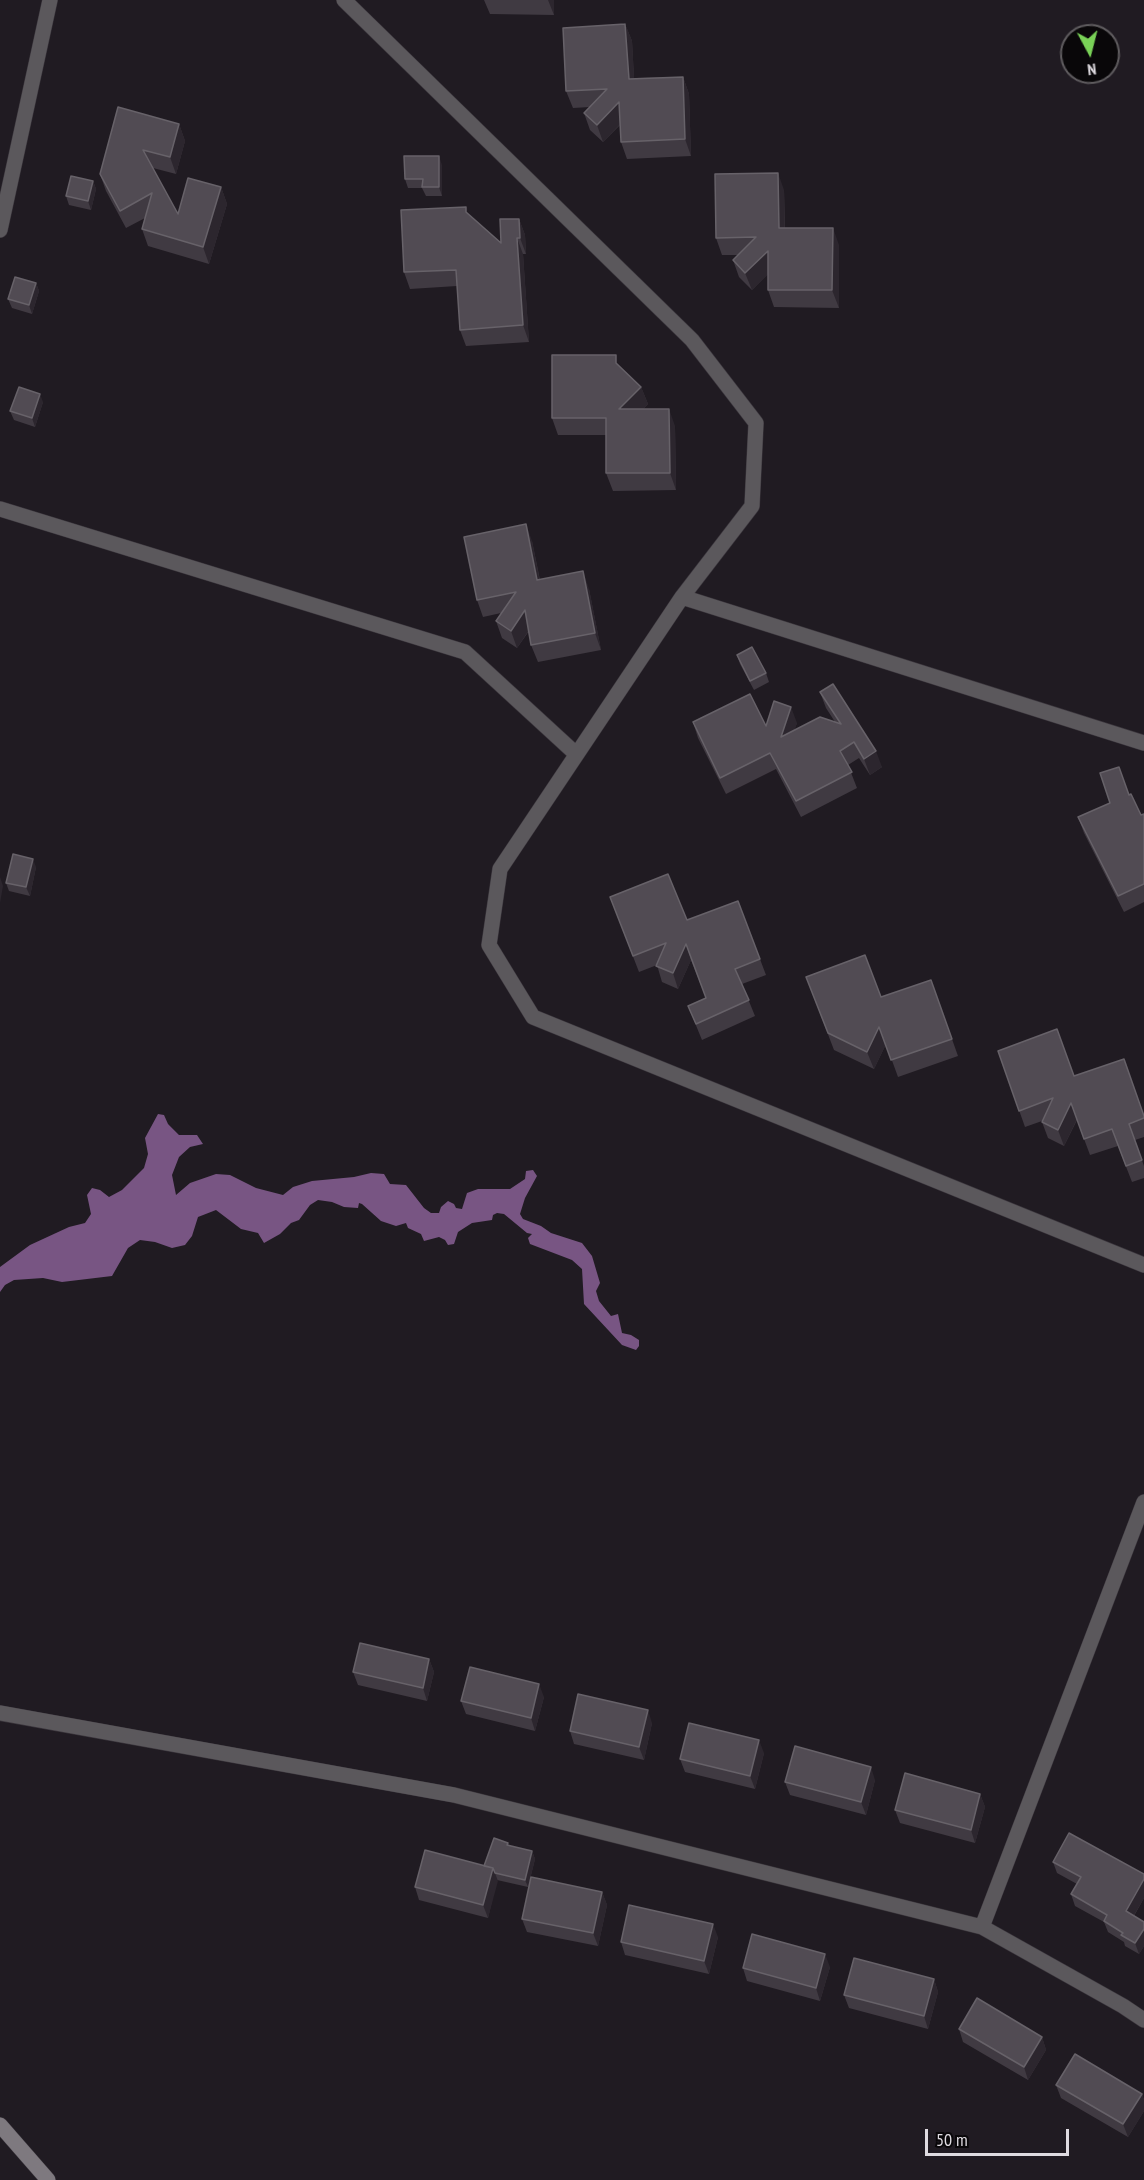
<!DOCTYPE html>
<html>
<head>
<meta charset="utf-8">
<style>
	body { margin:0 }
	#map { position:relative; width:1144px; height:2180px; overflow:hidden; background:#201b22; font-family:"PT Sans Narrow",sans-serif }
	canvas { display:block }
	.north { position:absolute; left:1060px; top:24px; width:60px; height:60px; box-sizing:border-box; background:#090709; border:2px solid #5f5c5f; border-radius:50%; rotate:173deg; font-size:16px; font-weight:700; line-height:24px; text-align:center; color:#dfdbe1 }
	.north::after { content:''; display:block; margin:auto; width:21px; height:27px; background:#79d157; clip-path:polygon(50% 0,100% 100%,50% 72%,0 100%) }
	.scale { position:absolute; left:925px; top:2129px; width:144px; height:27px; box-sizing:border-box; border:3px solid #dfdbe1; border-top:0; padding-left:8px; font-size:18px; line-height:21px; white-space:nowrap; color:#dfdbe1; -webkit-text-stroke:4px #090709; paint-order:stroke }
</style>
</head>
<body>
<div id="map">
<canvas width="1144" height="2180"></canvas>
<div class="north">N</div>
<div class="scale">50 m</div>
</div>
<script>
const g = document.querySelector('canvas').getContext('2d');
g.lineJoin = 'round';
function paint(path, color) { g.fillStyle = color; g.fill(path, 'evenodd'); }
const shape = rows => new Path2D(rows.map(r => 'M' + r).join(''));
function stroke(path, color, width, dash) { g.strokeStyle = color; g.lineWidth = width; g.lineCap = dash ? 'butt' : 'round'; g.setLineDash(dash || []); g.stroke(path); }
const water = shape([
	[158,1114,164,1115,168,1124,179,1135,197,1135,203,1144,190,1147,179,1157,172,1175,176,1195,190,1183,216,1174,230,1175,256,1188,283,1195,293,1187,312,1181,354,1177,371,1173,384,1174,390,1184,406,1185,424,1208,431,1213,439,1213,441,1207,448,1201,454,1204,456,1208,462,1209,467,1193,478,1189,510,1189,525,1179,526,1171,533,1170,537,1176,525,1198,520,1214,523,1219,541,1226,551,1233,582,1243,592,1256,600,1283,596,1291,599,1301,611,1316,618,1314,622,1333,631,1335,639,1340,639,1346,636,1350,622,1345,584,1304,582,1269,572,1260,530,1244,528,1238,532,1234,527,1233,504,1214,497,1213,493,1215,492,1220,472,1223,458,1232,454,1244,448,1245,445,1240,439,1237,424,1241,421,1234,408,1228,406,1223,396,1226,381,1221,362,1204,359,1203,358,1208,344,1207,332,1202,318,1200,310,1205,299,1220,291,1223,280,1234,264,1243,258,1233,241,1229,216,1210,198,1217,192,1236,185,1245,172,1248,155,1242,140,1240,128,1248,112,1276,62,1282,43,1278,14,1280,5,1285,0,1292,0,1267,30,1245,69,1227,85,1223,91,1214,87,1195,92,1188,100,1190,109,1197,122,1190,144,1168,148,1154,145,1138]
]);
const street = shape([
	[344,0,692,340,756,423,752,506,682,597,500,869,489,945,533,1017,1144,1265],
	[0,230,50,0],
	[0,509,465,652,576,754],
	[682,597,1144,743],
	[1144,1502,982,1927,1123,2006,1144,2020],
	[0,1713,454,1795,982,1927]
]);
const secondary = shape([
	[0,2125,48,2180]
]);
const wall = shape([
	[484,0,554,0,554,15,490,14],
	[625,24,632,41,634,78,683,77,689,94,691,156,627,159,621,142,620,125,603,142,590,130,584,113,590,107,573,108,566,91],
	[179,124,185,141,176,174,153,168,178,214,221,187,227,204,209,264,148,246,142,229,145,218,126,228,106,191,100,174],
	[442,165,442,196,426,196,422,188,408,188,405,179],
	[93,181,96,189,91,210,69,205,66,196],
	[784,190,785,228,839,245,839,308,774,307,768,290,768,274,752,290,739,277,733,260,738,255,722,255,716,238],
	[468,214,501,243,519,219,525,235,526,254,523,254,529,342,466,346,460,330,457,286,410,289,404,272],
	[36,283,39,291,32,314,12,308,8,299],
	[620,367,641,387,648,404,643,409,675,426,676,490,613,491,606,473,606,435,558,435,552,418],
	[43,402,35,427,14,420,10,411],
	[532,541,540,580,589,589,601,650,538,662,531,645,529,631,517,648,502,638,496,621,501,613,483,617,477,600],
	[737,655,766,673,769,682,754,690,740,664],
	[820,692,882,767,870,775,859,758,848,765,857,788,801,817,776,769,726,794,698,738,693,722,766,726,797,723,794,730,835,722,826,708],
	[1129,795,1141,815,1144,814,1144,902,1124,912,1084,833,1078,817],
	[36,867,30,896,9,891,6,883],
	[610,897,687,920,738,901,766,975,742,984,755,1016,702,1040,688,1006,706,998,691,960,678,989,662,982,657,965,639,972],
	[806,977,881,997,931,980,958,1056,898,1077,886,1044,874,1069,834,1050],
	[998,1051,1074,1076,1144,1115,1144,1137,1135,1140,1144,1166,1144,1178,1132,1182,1118,1146,1090,1155,1077,1120,1064,1146,1048,1138,1042,1122,1042,1121,1025,1127],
	[429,1659,434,1672,427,1701,358,1685,353,1672],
	[544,1697,535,1731,466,1714,461,1701],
	[652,1723,644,1760,574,1744,570,1731],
	[764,1753,755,1789,685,1772,680,1759],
	[875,1780,866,1815,790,1795,785,1782],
	[980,1794,985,1807,975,1843,900,1823,895,1810],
	[508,1843,509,1846,532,1851,535,1859,528,1887,497,1880,488,1918,419,1900,415,1887,484,1866],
	[1053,1862,1144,1879,1144,1898,1134,1916,1144,1922,1144,1946,1139,1954,1125,1946,1124,1942,1108,1932,1104,1922,1075,1906,1071,1894,1077,1884,1057,1873],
	[602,1892,607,1905,598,1946,527,1932,522,1919],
	[718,1937,709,1974,625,1955,621,1942],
	[830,1967,820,2001,747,1981,743,1968],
	[934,1979,938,1992,928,2029,849,2008,844,1995],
	[959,2029,1042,2037,1046,2050,1028,2080,963,2042],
	[1056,2085,1142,2094,1144,2100,1144,2111,1128,2137,1061,2098]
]);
const shadedWall = shape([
	[548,0,554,0,554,15],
	[625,24,632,41,635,96,629,79],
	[683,77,689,94,691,156,685,139],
	[619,102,625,119,603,142,597,125],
	[179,124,185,141,176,174,170,157],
	[439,156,442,165,442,196,439,187],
	[778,173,784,190,785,245,779,228],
	[93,181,96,189,91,210,88,201],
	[221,187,227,204,209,264,203,247],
	[519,219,525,235,526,254,520,238],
	[833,228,839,245,839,308,832,290],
	[517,238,523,254,529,342,523,325],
	[768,251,775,268,752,290,745,273],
	[36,283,39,291,32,314,29,305],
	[641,387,648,404,625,427,619,409],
	[40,394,43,402,35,427,32,418],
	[669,409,675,426,676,490,670,473],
	[526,524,532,541,543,597,537,580],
	[583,571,589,589,601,650,595,633],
	[525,610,531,627,517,648,511,631],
	[791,707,797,723,787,753,781,737],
	[876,751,882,767,870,775,864,759],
	[33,859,36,867,30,896,26,887],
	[0,877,3,886,0,903],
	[686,944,691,960,678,989,673,973],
	[879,1027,886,1044,874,1069,867,1052],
	[1071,1103,1077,1119,1064,1146,1058,1130],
	[429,1659,434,1672,427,1701,423,1688],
	[539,1684,544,1697,535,1731,531,1718],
	[648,1710,652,1723,644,1760,639,1747],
	[759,1740,764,1753,755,1789,750,1776],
	[871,1767,875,1780,866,1815,861,1802],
	[980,1794,985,1807,975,1843,971,1830],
	[532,1851,535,1859,528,1887,525,1880],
	[493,1868,498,1881,488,1918,483,1905],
	[1144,1879,1144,1898,1130,1922,1126,1911],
	[602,1892,607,1905,598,1946,593,1933],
	[713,1924,718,1937,709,1974,704,1961],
	[1144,1929,1144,1946,1139,1954,1135,1943],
	[825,1954,830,1967,820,2001,816,1988],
	[934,1979,938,1992,928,2029,924,2016],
	[1042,2037,1046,2050,1028,2080,1024,2067],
	[1142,2094,1144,2100,1144,2111,1128,2137,1123,2124]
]);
const building = shape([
	[625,24,629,79,683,77,685,139,621,142,619,102,597,125,584,113,607,89,566,91,563,28,625,24],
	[118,107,179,124,170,157,143,150,178,214,188,178,221,187,203,247,142,229,152,193,120,211,100,174,118,107],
	[404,156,439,156,439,187,422,187,423,179,405,179,404,156],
	[778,173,779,228,833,228,832,290,768,290,768,251,745,273,733,260,756,237,716,238,715,174,778,173],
	[71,176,93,181,88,201,66,196,71,176],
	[466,207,466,212,501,243,500,219,519,219,520,238,517,238,523,325,460,330,456,270,404,272,401,210,466,207],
	[15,277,36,283,29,305,8,299,15,277],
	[552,355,616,355,616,363,641,387,619,409,669,409,670,473,606,473,606,418,552,418,552,355],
	[19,387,40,394,32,418,10,411,19,387],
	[526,524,537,580,583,571,595,633,531,645,525,610,511,631,496,621,516,592,477,600,464,537,526,524],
	[752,647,766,673,750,681,737,655,752,647],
	[833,684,876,751,864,759,854,742,840,751,852,772,796,801,770,753,720,778,693,722,750,694,766,726,774,701,791,707,781,737,820,717,841,724,820,692,833,684],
	[1119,767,1129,795,1131,794,1141,815,1144,814,1144,884,1118,896,1078,817,1110,803,1100,773,1119,767],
	[13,854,33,859,26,887,6,883,13,854],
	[668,874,687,920,738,901,760,959,735,969,749,1000,696,1024,688,1006,706,998,686,944,673,973,656,966,666,943,633,956,610,897,668,874],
	[865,955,881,997,931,980,952,1039,891,1060,879,1027,867,1052,828,1033,806,977,865,955],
	[1057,1029,1074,1076,1124,1059,1144,1116,1144,1118,1129,1124,1142,1160,1126,1166,1112,1129,1084,1139,1071,1103,1058,1130,1042,1122,1053,1098,1019,1111,998,1051,1057,1029],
	[360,1643,429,1659,423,1688,353,1672,360,1643],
	[470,1667,539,1684,531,1718,461,1701,470,1667],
	[578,1694,648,1710,639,1747,570,1731,578,1694],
	[689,1723,759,1740,750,1776,680,1759,689,1723],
	[795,1746,871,1767,861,1802,785,1782,795,1746],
	[905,1773,980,1794,971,1830,895,1810,905,1773],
	[1069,1833,1144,1874,1144,1879,1126,1911,1144,1922,1144,1929,1135,1943,1121,1935,1123,1933,1104,1921,1107,1915,1071,1894,1081,1877,1053,1862,1069,1833],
	[494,1838,508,1843,507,1845,532,1851,525,1880,495,1873,493,1868,484,1866,494,1838],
	[425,1850,493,1868,483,1905,415,1887,425,1850],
	[531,1877,602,1892,593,1933,522,1919,531,1877],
	[629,1905,713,1924,704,1961,621,1942,629,1905],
	[752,1934,825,1954,816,1988,743,1968,752,1934],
	[854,1958,934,1979,924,2016,844,1995,854,1958],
	[977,1998,1042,2037,1024,2067,959,2029,977,1998],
	[1075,2054,1142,2094,1123,2124,1056,2085,1075,2054]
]);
paint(water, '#785583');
stroke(street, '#3b363d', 16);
stroke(secondary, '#3b363d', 16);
stroke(street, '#5b585c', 15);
stroke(secondary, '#7e797f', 15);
paint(wall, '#403a42');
paint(shadedWall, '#2c262e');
paint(building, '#514b53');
stroke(building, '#676269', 1.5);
</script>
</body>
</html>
